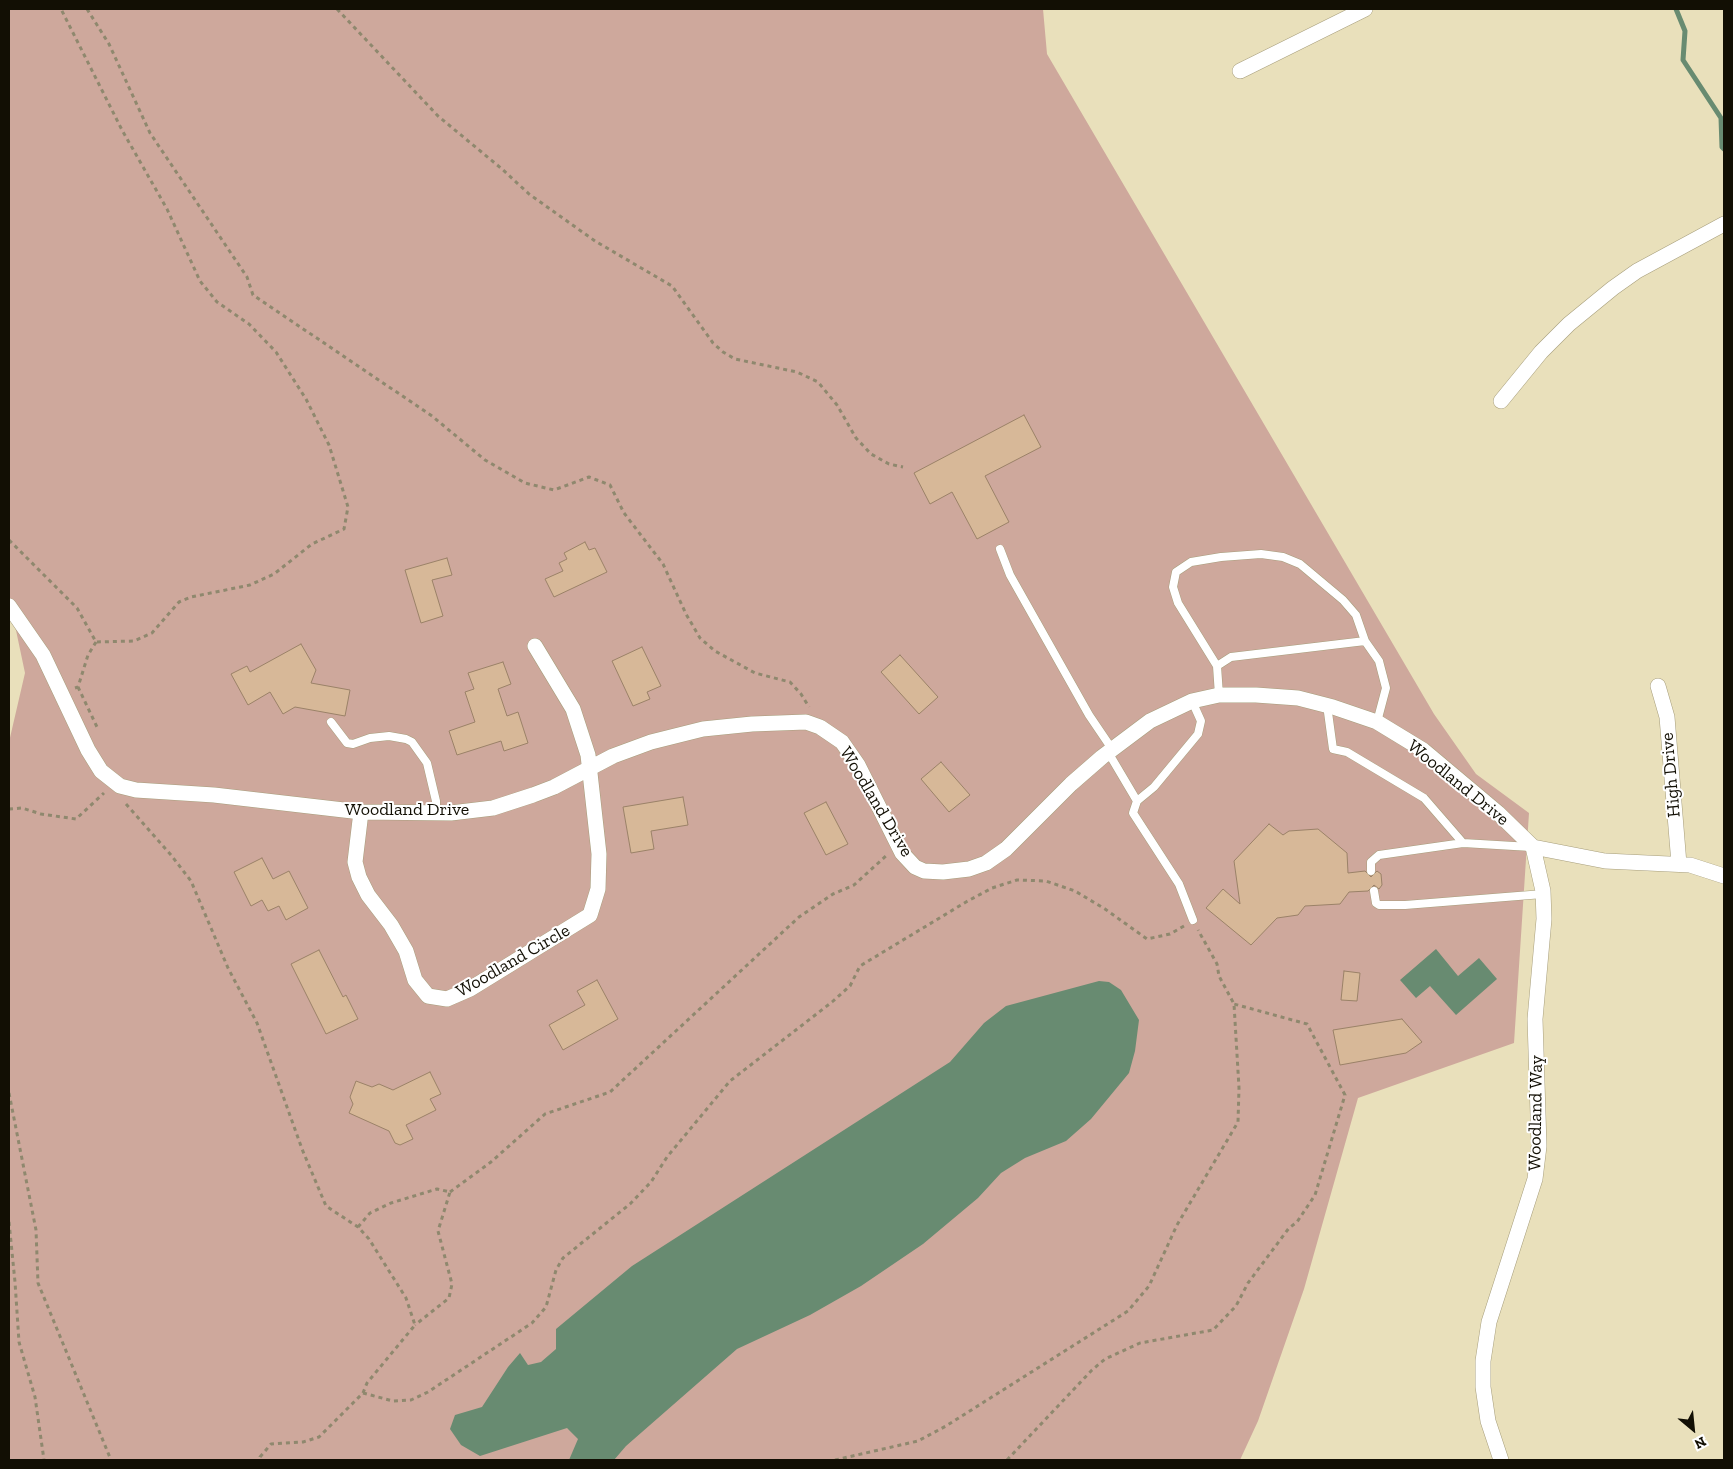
<!DOCTYPE html>
<html>
<head>
<meta charset="utf-8">
<style>
	body { margin:0 }
	#map { position:relative; width:1733px; height:1469px; overflow:hidden; background:#e9e0bb; font-family:"Zilla Slab",serif }
	canvas { display:block }
	.frame { position:absolute; inset:0; border:10px solid #120f04; pointer-events:none }
	.north { position:absolute; left:1668px; top:1404px; width:50px; height:50px; -webkit-text-stroke:4px #fff; paint-order:stroke; rotate:152deg; font-size:14px; font-weight:700; line-height:20px; text-align:center; color:#120f04 }
	.north::after { content:''; display:block; margin:auto; width:18px; height:22px; background:#120f04; clip-path:polygon(50% 0,100% 100%,50% 72%,0 100%) }
</style>
</head>
<body>
<div id="map">
<canvas width="1733" height="1469"></canvas>
<div class="frame"></div>
<div class="north">N</div>
</div>
<script>
const g = document.querySelector('canvas').getContext('2d');
g.lineJoin = 'round';
function paint(path, color) { g.fillStyle = color; g.fill(path, 'evenodd'); }
const shape = rows => new Path2D(rows.map(r => 'M' + r).join(''));
function stroke(path, color, width, dash) { g.strokeStyle = color; g.lineWidth = width; g.lineCap = dash ? 'butt' : 'round'; g.setLineDash(dash || []); g.stroke(path); }
function write(font, color, halo, rows, align = 'center') {
  g.font = font + ' "Zilla Slab",serif'; g.lineWidth = 4; g.setLineDash([]); g.textBaseline = 'middle'; g.strokeStyle = halo; g.fillStyle = color; for (const [text, x, y, turn = 0] of rows) {
    g.save(); g.translate(x, y); g.rotate((+turn || 0) * Math.PI / 180); g.textAlign = isNaN(turn) ? turn : align; if (halo) g.strokeText(text, 0, 0); g.fillText(text, 0, 0); g.restore();
  }
}
const green = shape([
	[9,9,1043,9,1047,54,1434,714,1476,774,1529,813,1514,1043,1358,1098,1304,1289,1258,1421,1240,1460,9,1460,9,742,25,673,9,597]
]);
const water = shape([
	[1436,949,1458,976,1479,958,1497,979,1456,1015,1430,986,1416,998,1400,980],
	[1099,981,1109,982,1121,990,1139,1020,1135,1051,1129,1073,1091,1119,1066,1141,1025,1158,1001,1173,978,1198,923,1244,861,1286,810,1315,737,1349,626,1446,614,1460,569,1460,578,1439,567,1428,480,1456,461,1445,450,1429,455,1415,482,1407,508,1367,520,1353,528,1365,541,1362,556,1349,556,1329,632,1266,950,1062,984,1023,1006,1006]
]);
const stream = shape([
	[1676,9,1685,31,1683,60,1721,118,1722,147,1724,149]
]);
const building = shape([
	[1024,415,1041,447,985,476,1009,522,977,539,952,492,930,504,914,473,1024,415],
	[585,542,589,550,595,548,607,572,554,597,545,579,563,571,559,563,567,559,564,553,585,542],
	[447,558,452,575,432,580,443,616,421,623,405,570,447,558],
	[301,644,316,670,311,683,350,690,345,716,295,707,283,714,270,692,248,705,231,674,247,666,250,672,301,644],
	[642,647,661,686,647,692,650,699,633,706,612,661,642,647],
	[900,655,938,697,919,714,881,672,900,655],
	[503,662,511,684,498,689,507,716,518,712,528,743,504,751,501,741,457,755,449,731,475,722,465,692,474,689,468,673,503,662],
	[941,762,970,795,949,812,921,779,941,762],
	[683,797,688,825,651,831,654,849,631,853,623,807,683,797],
	[826,802,848,844,826,855,804,813,826,802],
	[1269,824,1283,835,1289,831,1318,829,1347,853,1348,873,1365,871,1371,877,1377,871,1381,874,1382,885,1379,889,1374,885,1368,891,1349,892,1340,904,1305,906,1298,915,1277,918,1251,945,1206,908,1223,889,1240,904,1234,861,1269,824],
	[262,858,273,879,289,871,308,908,286,920,279,906,268,911,262,900,251,906,234,872,262,858],
	[319,950,343,997,346,995,358,1019,326,1034,291,964,319,950],
	[1344,971,1360,973,1357,1001,1341,1000,1344,971],
	[597,980,618,1019,563,1050,549,1025,585,1005,577,991,597,980],
	[1402,1019,1422,1042,1406,1053,1340,1065,1333,1030,1402,1019],
	[430,1072,441,1094,430,1099,436,1110,406,1125,413,1139,400,1145,395,1143,389,1131,349,1113,353,1104,350,1097,356,1081,372,1087,379,1084,393,1090,430,1072]
]);
const path = shape([
	[87,9,109,44,150,133,247,277,253,295,432,416,485,460,525,483,554,490,589,477,610,485,624,513,663,564,686,614,700,638,715,651,755,673,790,682,801,694,809,707],
	[337,9,438,116,502,169,529,194,595,241,672,286,713,343,723,352,735,359,797,372,818,382,837,405,856,438,871,454,889,464,903,467],
	[9,540,77,608,96,642,134,641,152,633,179,602,191,597,250,585,274,574,312,544,344,529,348,507,329,445,306,399,276,352,249,324,217,302,200,281,167,209,122,130,61,9],
	[78,687,97,727],
	[75,688,78,687,88,655,96,642],
	[126,804,171,855,191,881,228,968,257,1023,302,1149,326,1206,358,1227,369,1239,406,1298,415,1325,367,1383,363,1393,319,1437,303,1442,271,1444,260,1457,260,1460],
	[9,809,22,808,41,814,76,819,104,793],
	[9,1093,36,1230,38,1283,111,1460],
	[450,1192,491,1162,545,1114,610,1092,799,917,833,894,854,885,887,855],
	[9,1222,15,1282,19,1342,35,1397,44,1460],
	[358,1227,370,1213,391,1203,437,1189,450,1192,438,1231,452,1284,449,1298,415,1325],
	[363,1393,393,1401,411,1400,428,1392,532,1323,546,1307,556,1270,563,1258,630,1204,651,1182,667,1157,730,1081,832,1002,850,986,860,966,966,902,992,888,1017,880,1046,881,1075,891,1105,909,1147,939,1170,934,1184,926],
	[835,1460,918,1441,946,1426,1128,1311,1149,1286,1177,1225,1238,1122,1239,1088,1234,1004,1219,976,1217,964,1198,930],
	[1007,1460,1092,1370,1105,1359,1140,1343,1213,1330,1236,1306,1248,1283,1289,1228,1297,1222,1315,1195,1345,1095,1307,1024,1234,1004]
]);
const service = shape([
	[1000,549,1010,575,1089,715,1112,749],
	[1217,666,1178,603,1173,587,1176,572,1191,562,1221,557,1261,554,1283,557,1300,564,1343,600,1356,615,1365,641],
	[1219,695,1217,666,1231,657,1365,641,1379,661,1386,688,1377,722],
	[1192,701,1201,721,1198,734,1154,787,1137,801,1133,813,1179,884,1193,920],
	[1327,705,1333,749,1347,752,1424,798,1463,843,1531,847],
	[331,722,347,743,353,744,370,738,389,736,406,739,412,742,427,763,436,801,436,813],
	[1108,752,1137,801],
	[1371,871,1371,862,1379,855,1463,843],
	[1374,891,1376,903,1379,905,1405,905,1543,894]
]);
const minor = shape([
	[1240,71,1365,9],
	[1501,401,1541,352,1569,324,1613,288,1637,271,1724,224],
	[9,606,43,655,88,750,101,771,120,786,136,790,214,795,361,812,451,813,493,808,533,795,554,787,613,756,651,742,703,729,752,724,806,722,820,727,842,742,858,765,902,853,915,867,924,871,943,872,969,869,986,863,1006,849,1071,784,1102,757,1150,721,1192,701,1219,695,1256,695,1298,698,1333,707,1377,722,1423,750,1498,813,1533,847,1605,861,1690,865,1724,876],
	[1658,686,1667,717,1679,864],
	[361,812,355,862,359,877,368,895,391,925,406,951,415,980,428,996,447,999,470,989,590,915,598,889,599,854,588,755,573,709,535,646],
	[1501,1460,1488,1421,1483,1387,1483,1361,1489,1322,1535,1179,1539,1146,1535,1019,1544,919,1543,891,1533,847]
]);
const streetNames = [
	["High Drive",1671,775,-95],
	["Woodland Drive",1458,783,39],
	["Woodland Drive",876,802,59],
	["Woodland Drive",407,810],
	["Woodland Circle",513,961,-30],
	["Woodland Way",1536,1113,-89]
];
paint(green, '#cea89c');
paint(water, '#688b71');
stroke(stream, '#688b71', 5);
paint(building, '#d7b898');
stroke(building, '#9b8268', 1);
stroke(service, '#a79e7c', 9);
stroke(minor, '#a79e7c', 16);
stroke(path, '#8f886e', 3, [4, 4]);
stroke(service, '#fff', 8);
stroke(minor, '#fff', 15);
write('18px', '#120f04', '#fff', streetNames);
</script>
</body>
</html>
